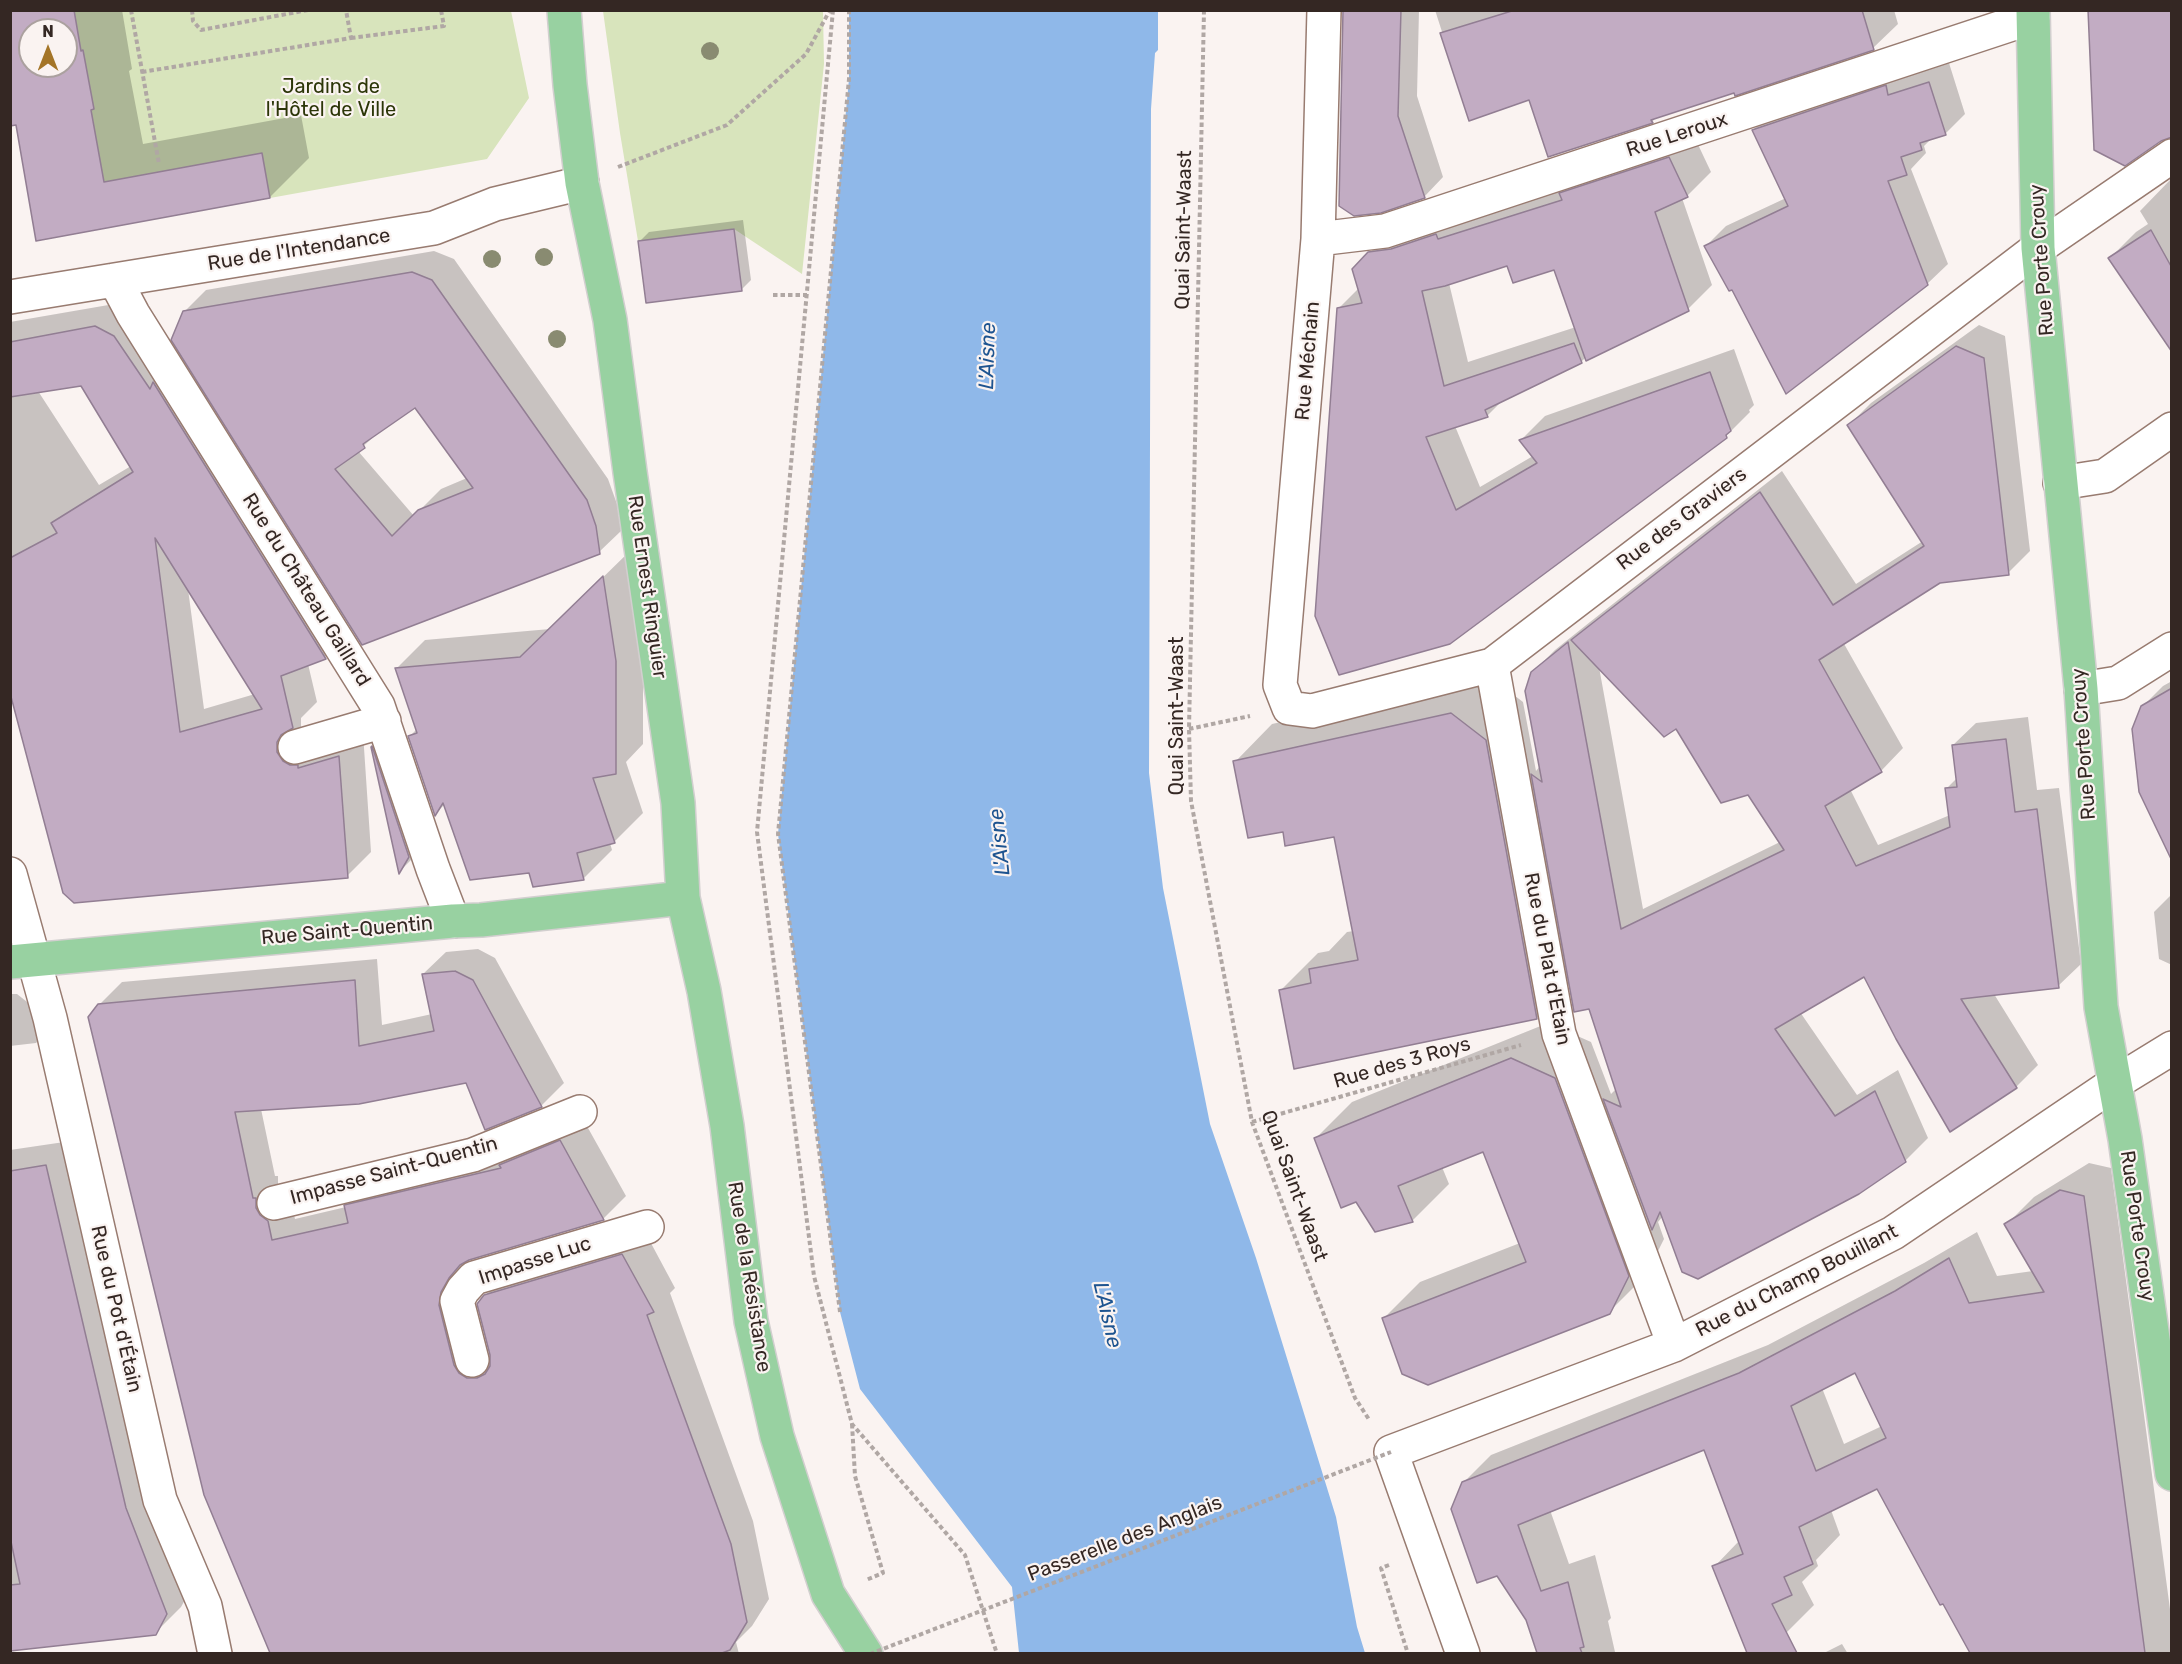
<!DOCTYPE html>
<html>
<head>
<meta charset="utf-8">
<style>
	body { margin:0 }
	#map { position:relative; width:2182px; height:1664px; overflow:hidden; background:#faf3f1; font-family:Rubik,sans-serif }
	canvas { display:block }
	.frame { position:absolute; inset:0; border:12px solid #342723; pointer-events:none }
	.north { position:absolute; left:18px; top:18px; width:60px; height:60px; box-sizing:border-box; background:#faf3f1; border:2px solid #aba19f; border-radius:50%; rotate:0deg; font-size:16px; font-weight:700; line-height:24px; text-align:center; color:#342723 }
	.north::after { content:''; display:block; margin:auto; width:21px; height:27px; background:#a47528; clip-path:polygon(50% 0,100% 100%,50% 72%,0 100%) }
</style>
</head>
<body>
<div id="map">
<canvas width="2182" height="1664"></canvas>
<div class="frame"></div>
<div class="north">N</div>
</div>
<script>
const g = document.querySelector('canvas').getContext('2d');
g.lineJoin = 'round';
function paint(path, color) { g.fillStyle = color; g.fill(path, 'evenodd'); }
const shape = rows => new Path2D(rows.map(r => 'M' + r).join(''));
function stroke(path, color, width, dash) { g.strokeStyle = color; g.lineWidth = width; g.lineCap = dash ? 'butt' : 'round'; g.setLineDash(dash || []); g.stroke(path); }
function write(font, color, halo, rows, align = 'center') {
  g.font = font + ' Rubik,sans-serif'; g.lineWidth = 4.5; g.setLineDash([]); g.textBaseline = 'middle'; g.strokeStyle = halo; g.fillStyle = color; for (const [text, x, y, turn = 0] of rows) {
    g.save(); g.translate(x, y); g.rotate((+turn || 0) * Math.PI / 180); g.textAlign = isNaN(turn) ? turn : align; if (halo) g.strokeText(text, 0, 0); g.fillText(text, 0, 0); g.restore();
  }
}
const green = shape([
	[74,11,511,11,529,98,487,159,270,198,262,153,104,182,91,110,94,109,83,51,81,51],
	[603,11,823,11,824,64,802,274,734,229,638,241,620,133]
]);
const water = shape([
	[849,11,1158,11,1158,50,1155,53,1151,109,1149,773,1163,888,1210,1124,1256,1258,1336,1517,1357,1627,1365,1653,1019,1653,1012,1587,860,1389,840,1312,778,834,849,79]
]);
const shadow = shape([
	[10,10,122,10,132,69,129,71,143,144,301,115,309,158,270,197,38,239,17,123],
	[30,30,66,30,66,66,30,66],
	[1344,10,1419,10,1417,96,1443,177,1424,197],
	[1435,10,1894,10,1898,24,1873,48,1657,116,1652,122,1530,99,1470,119],
	[1949,63,1965,114,1945,134,1933,137,1924,146,1926,153,1911,169,1948,264,1927,284,1732,288,1706,246,1726,226,1786,198,1753,130,1773,110,1906,66,1908,76],
	[1693,134,1711,172,1687,196,1682,198,1712,285,1688,309,1586,357,1581,362,1503,400,1487,416,1455,426,1480,487,1533,456,1521,440,1545,416,1734,349,1754,405,1749,410,1750,412,1726,436,1449,643,1338,309,1359,288,1354,269,1394,228],
	[1508,264,1555,268,1576,327,1468,362,1449,283],
	[2172,178,2172,349,2110,258,2136,232,2148,224,2140,211],
	[743,220,751,280,741,290,639,242,649,232],
	[434,251,454,259,608,479,617,504,621,531,599,552,363,643,184,312,206,290],
	[415,406,467,478,441,489,414,516,358,451,380,431],
	[120,303,350,633,325,657,308,664,317,702,301,718,301,727,307,737,363,733,371,852,347,876,10,687,10,322],
	[81,384,131,466,99,485,38,391],
	[188,589,255,694,204,709],
	[1979,325,2005,336,2030,551,2008,573,1939,581,1843,642,1903,748,1881,771,1850,789,1878,845,1950,815,1946,789,1957,778,1953,745,1976,723,2028,717,2037,790,2059,788,2081,964,2058,986,1994,994,2038,1065,2016,1087,1865,975,1800,1012,1857,1095,1898,1070,1928,1138,1905,1161,1663,1216,1658,1222,1664,1239,1646,1275,1609,1312,1384,1318,1420,1282,1520,1243,1484,1150,1442,1167,1449,1184,1413,1220,1376,1230,1316,1138,1352,1102,1548,1023,1591,1042,1611,1094,1617,1088,1590,1007,1570,984,1537,1018,1281,990,1318,953,1329,951,1347,932,1354,931,1336,835,1284,831,1235,762,1272,724,1489,676,1523,702,1536,771,1540,766,1532,673,1555,650,1590,622,1782,471,1856,584,1923,541,1849,425,1871,403],
	[1599,667,1677,727,1749,793,1780,842,1643,909],
	[632,549,643,632,643,744,626,762,643,813,615,841,610,843,612,850,584,878,534,885,530,871,445,804,436,813,410,736,418,728,397,668,425,640,550,629],
	[2172,681,2172,857,2142,707,2163,686],
	[389,730,417,854,400,871,373,747],
	[2172,894,2172,965,2159,959,2154,912],
	[478,949,495,958,564,1083,541,1106,467,1082,261,1109,275,1176,278,1176,278,1185,282,1193,290,1198,295,1219,346,1207,368,1183,583,1119,626,1196,603,1219,468,1259,463,1268,482,1351,492,1357,485,1296,509,1272,645,1232,675,1288,670,1293,753,1521,769,1599,752,1626,736,1642,739,1654,271,1654,206,1495,99,1005,122,982,377,959,382,1025,432,1014,423,974,446,952],
	[10,994,17,994,55,1024,36,1043,10,1046],
	[71,1141,192,1587,181,1607,155,1633,10,1649,10,1150],
	[2089,1163,2111,1168,2172,1624,2172,1654,1972,1654,1878,1487,1831,1510,1840,1535,1816,1560,1818,1566,1802,1582,1814,1605,1786,1633,1714,1567,1739,1541,1705,1448,1550,1510,1569,1564,1595,1555,1611,1618,1608,1621,1615,1652,1539,1654,1527,1620,1463,1483,1491,1455,1768,1345,1924,1263,1977,1232,1997,1276,2033,1271,2006,1225,2034,1197],
	[1856,1371,1882,1426,1844,1444,1822,1388],
	[1842,1644,1848,1654,1822,1654]
]);
const building = shape([
	[10,10,74,10,81,51,83,50,94,109,91,110,104,182,262,153,270,198,36,241,16,125,10,126,10,10],
	[30,30,66,30,66,66,30,66,30,30],
	[1343,10,1401,10,1398,116,1425,198,1381,213,1354,216,1339,206,1343,10],
	[1515,10,1862,10,1874,50,1735,96,1734,93,1651,120,1653,123,1548,157,1529,100,1469,121,1440,33,1515,10],
	[2088,10,2172,10,2172,137,2161,141,2125,166,2094,150,2088,10],
	[1929,82,1946,135,1920,143,1922,150,1901,157,1907,175,1888,181,1928,285,1786,394,1732,290,1729,291,1704,246,1788,206,1752,130,1886,85,1888,95,1929,82],
	[1669,157,1688,197,1655,212,1689,311,1586,361,1554,270,1513,283,1507,266,1445,286,1422,291,1444,386,1574,343,1582,363,1485,410,1488,417,1426,437,1456,510,1537,463,1519,440,1710,372,1731,431,1726,435,1727,438,1450,644,1339,675,1315,616,1337,308,1362,303,1352,269,1368,252,1391,249,1436,234,1438,239,1562,200,1559,193,1669,157],
	[734,229,742,291,646,303,638,241,734,229],
	[2151,230,2172,268,2172,352,2108,258,2151,230],
	[412,272,432,280,587,500,596,526,600,554,362,645,171,340,183,311,412,272],
	[415,408,473,488,418,510,392,536,335,469,365,448,363,444,415,408],
	[95,326,114,336,150,389,153,382,326,659,281,676,293,728,281,735,277,742,277,752,283,761,290,765,298,765,298,768,339,756,348,878,74,903,63,893,10,693,10,558,57,533,51,523,133,472,81,386,10,397,10,342,95,326],
	[155,538,262,709,180,732,155,538],
	[1956,346,1984,358,2009,575,1940,583,1819,660,1882,772,1825,806,1856,866,1950,827,1945,788,1957,787,1952,745,2006,739,2015,812,2037,809,2059,988,1961,999,2017,1088,1950,1132,1896,1039,1864,977,1775,1029,1835,1116,1875,1091,1906,1162,1859,1194,1698,1279,1682,1272,1660,1212,1652,1230,1603,1099,1621,1107,1589,1009,1574,1012,1531,774,1542,782,1525,691,1531,672,1568,642,1621,929,1784,850,1748,795,1721,803,1676,729,1664,737,1571,640,1760,492,1833,605,1924,546,1847,425,1956,346],
	[603,576,616,661,616,774,593,778,615,843,577,853,584,880,533,887,529,873,470,880,443,803,435,816,408,736,417,733,395,668,520,657,603,576],
	[2172,688,2172,861,2139,792,2132,729,2141,706,2172,688],
	[1451,713,1486,740,1537,1019,1294,1069,1279,990,1311,983,1309,969,1358,960,1334,837,1285,846,1283,832,1248,838,1233,761,1451,713],
	[372,746,409,857,399,874,371,747,372,746],
	[455,971,473,980,542,1107,485,1130,466,1083,359,1104,235,1112,253,1198,256,1198,256,1208,260,1215,268,1221,272,1240,348,1223,344,1205,501,1168,499,1165,560,1140,604,1220,469,1260,460,1265,449,1278,441,1292,439,1305,454,1365,459,1373,467,1378,477,1378,485,1374,490,1366,490,1355,477,1304,484,1295,622,1254,654,1312,647,1315,731,1544,747,1622,730,1650,722,1653,270,1653,204,1495,88,1017,98,1004,355,980,359,1046,434,1031,422,974,455,971],
	[1511,1058,1555,1078,1629,1276,1610,1314,1428,1385,1402,1374,1382,1318,1526,1262,1483,1152,1398,1186,1413,1222,1375,1232,1356,1202,1341,1208,1314,1138,1511,1058],
	[46,1165,126,1508,167,1614,156,1635,10,1651,10,1585,20,1584,10,1537,10,1171,46,1165],
	[2060,1190,2084,1196,2145,1653,1970,1653,1943,1604,1940,1605,1877,1489,1799,1527,1813,1564,1784,1577,1792,1595,1772,1604,1797,1653,1747,1653,1712,1566,1743,1554,1704,1450,1518,1525,1541,1591,1568,1582,1584,1647,1580,1648,1582,1653,1537,1653,1526,1620,1497,1576,1477,1583,1451,1509,1462,1482,1739,1373,1895,1291,1949,1258,1969,1303,2044,1292,2004,1224,2060,1190],
	[1855,1373,1886,1438,1816,1471,1791,1406,1855,1373]
]);
const path = shape([
	[131,10,159,164],
	[192,10,193,21,201,30,308,10],
	[833,10,757,832,814,1276,852,1424,965,1555,997,1654],
	[1204,10,1189,729,1191,801,1252,1122,1355,1398,1370,1421],
	[351,38,444,26,441,10],
	[142,72,351,38,346,10],
	[618,167,727,125,806,54,830,10],
	[773,295,807,295],
	[1189,729,1250,716],
	[1252,1122,1521,1045],
	[840,1312,778,834,849,79,849,10],
	[852,1424,855,1476,883,1573,866,1580],
	[1389,1565,1381,1568,1408,1654]
]);
const minor = shape([
	[1324,10,1318,239,1280,685,1289,708,1312,711,1492,665,2038,248,2172,156],
	[1318,239,1385,231,2033,17],
	[115,280,133,314,378,706,433,869,453,921],
	[10,297,434,228,495,204,582,183],
	[2060,483,2105,476,2172,429],
	[1492,665,1559,1034,1674,1345],
	[2081,689,2118,683,2172,649],
	[295,747,384,721],
	[10,874,50,1018,160,1500,205,1606,215,1654],
	[274,1203,473,1155,580,1112],
	[472,1360,457,1301,463,1290,474,1278,647,1227],
	[1463,1654,1391,1452,1674,1345,1893,1233,2115,1083,2172,1048]
]);
const major = shape([
	[564,10,570,85,582,183,610,320,630,472,678,803,683,898,704,991,727,1126,751,1321,777,1436,828,1594,866,1654],
	[2033,10,2038,248,2081,689,2101,1007,2125,1139,2172,1474],
	[10,962,453,921,481,920,683,898]
]);
const pathBridge = shape([
	[870,1654,1391,1452]
]);
const trees = [
	[710,51],
	[544,257],
	[492,259],
	[557,339]
];
const parkNames = [
	["Jardins de",331,87],
	["l'Hôtel de Ville",331,110]
];
const streetNames = [
	["Rue Leroux",1677,135,-18],
	["Quai Saint-Waast",1184,230,-89],
	["Rue de l'Intendance",299,250,-9],
	["Rue Porte Crouy",2042,260,-94],
	["Rue Méchain",1308,361,-85],
	["Rue des Graviers",1682,519,-37],
	["Rue Ernest Ringuier",647,587,82],
	["Rue du Château Gaillard",306,590,58],
	["Quai Saint-Waast",1177,716,-90],
	["Rue Porte Crouy",2084,744,-94],
	["Rue Saint-Quentin",347,931,-5],
	["Rue du Plat d'Etain",1547,959,79],
	["Rue des 3 Roys",1402,1063,-16],
	["Impasse Saint-Quentin",394,1171,-15],
	["Quai Saint-Waast",1294,1186,70],
	["Rue Porte Crouy",2137,1226,82],
	["Impasse Luc",535,1261,-18],
	["Rue de la Résistance",749,1277,81],
	["Rue du Champ Bouillant",1797,1281,-27],
	["Rue du Pot d'Étain",116,1309,77],
	["Passerelle des Anglais",1125,1539,-21]
];
const waterNames = [
	["L'Aisne",988,356,-88],
	["L'Aisne",1000,842,-96],
	["L'Aisne",1107,1315,77]
];
paint(green, '#d8e4bc');
paint(water, '#8fb8e9');
paint(shadow, '#0003');
paint(building, '#c2acc3');
stroke(building, '#927e93', 1.5);
stroke(minor, '#987b70', 36);
stroke(major, '#d2cfcf', 36);
stroke(path, '#b0a7a4', 4, [4.5, 3]);
stroke(minor, '#fff', 33);
stroke(major, '#98d1a1', 33);
stroke(pathBridge, '#b0a7a4', 4, [4.5, 3]);
g.fillStyle = '#898b71';
for (const [x, y] of trees) { g.beginPath(); g.arc(x, y, 9, 0, 2 * Math.PI); g.fill(); }
write('20px', '#2c3608', '#faf3f1', parkNames);
write('20px', '#342723', '#faf3f1', streetNames);
write('italic 21px', '#1e5490', '#faf3f1', waterNames);
</script>
</body>
</html>
